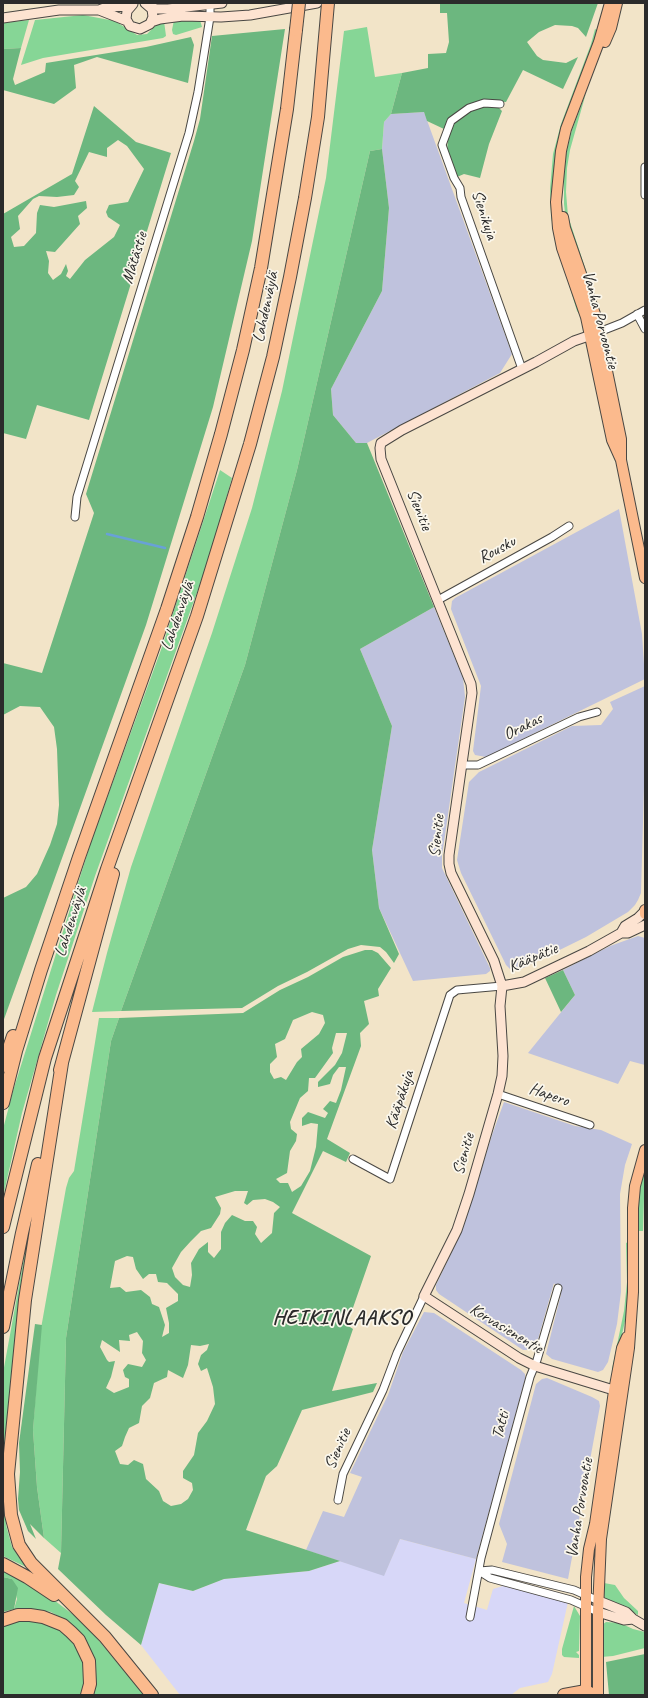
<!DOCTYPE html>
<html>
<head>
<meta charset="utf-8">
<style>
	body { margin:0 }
	#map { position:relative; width:648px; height:1698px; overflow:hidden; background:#f2e4c8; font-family:Caveat,sans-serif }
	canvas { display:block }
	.frame { position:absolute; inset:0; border:4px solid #2b2b2b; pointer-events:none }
</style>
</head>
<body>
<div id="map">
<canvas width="648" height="1698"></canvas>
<div class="frame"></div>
</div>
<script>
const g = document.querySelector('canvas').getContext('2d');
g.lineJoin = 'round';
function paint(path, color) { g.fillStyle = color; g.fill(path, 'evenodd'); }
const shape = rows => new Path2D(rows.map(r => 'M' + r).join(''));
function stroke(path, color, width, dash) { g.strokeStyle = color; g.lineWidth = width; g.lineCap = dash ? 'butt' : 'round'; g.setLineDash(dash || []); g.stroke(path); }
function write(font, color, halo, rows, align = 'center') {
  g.font = font + ' Caveat,sans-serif'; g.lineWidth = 3.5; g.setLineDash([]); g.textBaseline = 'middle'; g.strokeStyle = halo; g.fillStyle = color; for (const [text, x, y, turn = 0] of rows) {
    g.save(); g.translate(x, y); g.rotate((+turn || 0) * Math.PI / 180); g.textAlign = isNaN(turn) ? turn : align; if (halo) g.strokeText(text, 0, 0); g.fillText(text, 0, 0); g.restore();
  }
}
const built = shape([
	[400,1539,476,1559,464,1603,487,1610,493,1589,503,1586,568,1602,552,1674,548,1682,520,1688,511,1695,180,1695,141,1645,159,1583,193,1591,224,1579,309,1571,340,1561,384,1575]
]);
const industrial = shape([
	[424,112,512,354,500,373,367,443,356,443,333,415,331,389,382,291,389,208,382,149,384,122,391,114],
	[619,509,642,634,645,679,486,757,475,755,473,751,481,686,451,609,452,601,455,598],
	[434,607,463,678,464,687,465,697,442,856,442,868,490,968,490,971,486,974,413,981,379,908,372,850,392,726,360,649],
	[645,686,645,751,641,893,638,900,635,905,628,912,586,937,521,969,515,971,510,969,506,965,461,873,457,860,469,782,479,772,572,726,601,725,613,709,610,702],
	[638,936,645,938,645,1065,630,1061,618,1084,528,1053,575,995,563,970,610,946],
	[504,1102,575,1126,601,1130,632,1144,625,1165,620,1194,621,1292,617,1324,608,1362,603,1370,598,1372,552,1359,546,1354,561,1294,554,1283,537,1343,534,1347,530,1350,523,1350,439,1294,436,1290,436,1285,462,1231,492,1135],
	[424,1312,434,1313,521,1370,525,1374,525,1379,476,1559,400,1539,384,1576,306,1550,323,1511,344,1517,362,1477,350,1473,388,1395,403,1352],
	[547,1378,592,1397,599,1401,600,1406,568,1579,502,1562,507,1544,499,1524,536,1384,542,1379]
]);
const green = shape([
	[83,15,115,21,137,35,147,34,157,24,164,21,166,36,163,38,43,58,21,65,35,20],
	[29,20,21,48,3,49,3,23],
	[174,20,200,20,202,27,176,35,173,34,172,30],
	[367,27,375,77,402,73,391,114,384,122,382,149,370,151,297,470,245,665,121,1011,92,1012,107,953,131,867,212,633,252,508,282,391,326,178,344,31],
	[595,29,597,30,594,44,558,148,553,183,553,197,580,315,577,311,555,239,551,216,550,189,553,154,561,124,591,44],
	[586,93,570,150,567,168,566,192,568,216,598,307,596,309,565,213,564,204,564,173,565,158,572,130],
	[220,470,232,478,209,559,95,876,56,995,22,1113,3,1197,3,1129,13,1091,91,842,162,647],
	[99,1018,119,1018,111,1041,66,1338,61,1553,44,1538,37,1487,33,1430,40,1334,66,1188,69,1178,74,1171],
	[645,1165,643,1231,639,1231,639,1195],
	[30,1225,19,1310,5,1508,6,1525,12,1547,26,1567,3,1556,3,1373],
	[628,1242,628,1302,626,1317,614,1369,612,1369,624,1311,627,1282,626,1243],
	[3,1569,42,1591,75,1616,95,1636,144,1695,93,1695,95,1665,86,1641,70,1623,51,1612,40,1610,14,1609,17,1599,12,1579,3,1577],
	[604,1583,615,1585,624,1598,638,1611,638,1615,627,1609,607,1601,603,1595],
	[574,1606,580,1616,579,1651,576,1652,579,1655,579,1658,564,1657,562,1655,562,1649],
	[30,1620,54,1625,73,1641,82,1655,86,1672,83,1695,3,1695,3,1626,15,1621],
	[606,1622,620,1623,633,1629,645,1632,645,1648,613,1656,601,1657,602,1625]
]);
const forest = shape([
	[440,3,598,3,586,37,578,28,572,26,555,25,539,32,527,42,537,56,543,60,566,63,578,57,563,89,523,70,506,102,483,101,448,121,444,129,427,121,424,112,391,114,402,73,428,68,428,54,446,53,449,42,447,13,440,13],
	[285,29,252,241,213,407,146,625,3,1022,3,898,26,887,37,874,50,845,57,824,59,805,57,749,54,727,40,707,20,706,3,715,3,663,42,673,94,513,86,494,194,141,200,119,212,36],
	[191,37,194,45,188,83,97,57,74,65,76,88,54,104,3,90,3,49,21,48,13,79,15,85,45,72,46,63,146,47],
	[484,105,497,106,502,111,489,144,480,178,464,174,457,177,447,151,448,137,453,122,469,109],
	[94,106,136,142,171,153,89,420,37,405,26,439,3,433,3,214,72,174],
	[118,140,127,146,144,169,128,202,109,205,106,212,108,217,120,225,114,237,85,260,70,279,66,276,68,271,66,264,61,274,53,280,48,273,49,261,46,251,55,252,80,224,78,216,87,208,86,201,54,207,40,205,37,213,36,233,24,246,14,247,11,237,20,229,18,216,33,199,39,196,57,197,74,195,79,187,75,181,89,152,107,157,107,148],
	[382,149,389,208,382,291,331,389,333,415,356,443,367,443,434,607,360,649,392,726,372,850,379,908,399,954,394,963,386,952,380,947,361,945,348,949,307,972,278,986,242,1008,121,1011,245,665,297,470,370,151],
	[365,950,372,950,378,953,391,968,378,989,379,996,364,1001,369,1024,360,1033,361,1046,327,1139,350,1153,346,1162,323,1151,292,1213,371,1256,347,1325,353,1329,332,1391,377,1383,373,1392,302,1410,277,1466,266,1476,246,1530,340,1561,309,1571,224,1579,193,1591,159,1583,141,1645,106,1615,58,1569,61,1553,66,1338,111,1041,119,1018,243,1013,280,990,308,977,343,957],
	[312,1012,323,1015,325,1023,319,1034,301,1049,302,1057,297,1062,286,1080,281,1077,274,1079,270,1072,270,1064,277,1057,275,1044,285,1039,293,1020],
	[336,1033,347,1033,342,1053,335,1065,318,1082,318,1087,330,1084,333,1075,339,1067,346,1067,341,1090,336,1103,330,1101,323,1109,328,1113,325,1118,308,1112,302,1118,302,1126,311,1123,318,1124,316,1147,310,1171,301,1186,292,1192,288,1183,280,1183,276,1179,287,1173,290,1151,296,1141,297,1134,291,1129,290,1122,300,1098,308,1091,309,1078,315,1078,333,1053,332,1048],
	[235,1191,248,1191,244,1203,247,1205,253,1200,265,1199,273,1202,280,1207,274,1213,272,1233,261,1243,255,1234,257,1227,253,1221,245,1221,232,1215,225,1223,221,1232,221,1249,214,1258,208,1252,208,1242,199,1249,191,1263,192,1275,190,1287,183,1285,175,1277,172,1268,181,1252,191,1241,201,1231,211,1228,220,1214,221,1208,215,1197],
	[127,1256,133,1257,136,1269,143,1279,149,1274,156,1274,158,1282,167,1283,178,1294,178,1301,166,1308,169,1323,169,1333,162,1337,165,1325,159,1307,152,1304,150,1297,141,1290,126,1292,120,1287,110,1288,115,1261],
	[137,1332,143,1341,142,1353,146,1360,142,1367,128,1364,123,1370,125,1377,129,1379,129,1387,114,1393,106,1388,111,1377,115,1361,109,1362,107,1360,100,1347,102,1340,120,1352,119,1340,130,1341,129,1335],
	[209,1344,207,1350,201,1355,198,1364,201,1371,207,1368,213,1387,215,1404,207,1421,198,1433,194,1455,183,1471,183,1478,192,1483,193,1490,188,1499,181,1504,171,1506,163,1501,159,1491,146,1479,143,1464,134,1460,128,1465,120,1464,115,1451,122,1446,125,1437,129,1428,139,1423,142,1406,150,1398,154,1383,167,1377,168,1370,183,1378,188,1365,191,1345,200,1346],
	[563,970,575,995,561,1012,545,978],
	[35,1324,42,1325,33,1430,37,1487,44,1538,30,1524,36,1539,28,1531,19,1510,18,1499,20,1472,19,1443],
	[3,1577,12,1579,18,1588,14,1609,3,1612],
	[645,1654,645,1695,609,1695,606,1662]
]);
const stream = shape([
	[107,534,165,548]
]);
const street = shape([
	[500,104,484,103,469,108,451,121,442,145,454,178,460,188,461,197,522,369],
	[645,167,645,195],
	[637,314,645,329],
	[599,332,622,323,645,310],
	[75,517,77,497,189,133,198,92,210,17,210,5],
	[438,600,552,537,569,526],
	[462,765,478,765,579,717,597,712],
	[498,1094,590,1125],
	[353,1159,390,1179,450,995,457,990,502,986],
	[338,1500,343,1474,383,1390,397,1353,424,1296],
	[479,1571,490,1578,571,1600,598,1612],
	[479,1571,492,1570,574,1590,599,1601],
	[470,1617,481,1558,503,1476,530,1377,537,1360,558,1288]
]);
const secondary = shape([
	[133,4,127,11,126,19,130,26,140,29,150,24,153,17,152,9,145,3],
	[150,7,157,9,168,9,222,3],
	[99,10,127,21],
	[3,18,59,10,99,10,107,7,129,6],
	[151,22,160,19,183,16,221,17,250,15,317,3],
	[597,333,574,341,536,362,402,430,381,443,380,448,381,459,471,684,472,693,449,855,449,864,451,873,494,961,502,986,500,1006,503,1056,502,1076,498,1094,469,1194,457,1230,424,1296,519,1358,535,1366,620,1392],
	[621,933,625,926,638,918,645,911],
	[502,986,524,982,589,951,621,933,628,933,645,925],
	[599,1601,626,1612,633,1619,645,1626],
	[598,1612,624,1620,633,1619]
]);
const primary = shape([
	[610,3,599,42,566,129,561,151,556,202,558,228,562,248,586,317,612,440,621,460],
	[605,42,611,28,617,3],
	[563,217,565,228,595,314,599,332,621,439,621,460,645,578],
	[645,910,645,914],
	[586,1695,586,1577,589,1549,595,1524,614,1391,622,1348,627,1337],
	[598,1695,598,1612,601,1539,629,1348,633,1292,633,1208,635,1186,645,1150]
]);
const highway = shape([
	[62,1063,25,1300,8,1474,11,1515,19,1545,31,1563,105,1637,152,1695],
	[3,1066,13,1036],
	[60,1070,113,874],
	[3,1103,16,1051,41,970,79,857,167,609,197,517,221,434,243,350,261,268,287,109,296,30],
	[3,1227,45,1058,107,869,197,616,250,444,273,357,290,277,305,198,318,117,328,3],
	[3,1327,22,1233,38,1164],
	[3,1564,27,1577,54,1595],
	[3,1620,18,1615,30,1615,43,1617,63,1625,71,1632,79,1640,89,1661,90,1684,87,1695],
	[564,1695,586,1691,594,1695]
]);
const highwayBridge = shape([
	[296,30,299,3]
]);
const streetNames = [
	["Sienikuja",484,215,72],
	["Mätästie",135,258,-73],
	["Lahdenväylä",266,307,-78],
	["Vanha Porvoontie",600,320,75],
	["Sienitie",419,510,68],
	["Rousku",497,550,-28],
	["Lahdenväylä",178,616,-71],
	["Orakas",523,727,-26],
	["Sienitie",437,836,-84],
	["Lahdenväylä",71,922,-72],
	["Kääpätie",533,958,-23],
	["Hapero",549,1095,19],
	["Kääpäkuja",400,1100,-72],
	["Sienitie",464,1154,-74],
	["Korvasienentie",506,1329,31],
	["Tatti",501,1425,-75],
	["Sienitie",338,1449,-66],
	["Vanha Porvoontie",580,1508,-81]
];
const districtNames = [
	["HEIKINLAAKSO",342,1318]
];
paint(built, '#d7d7f8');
paint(industrial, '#bfc2dd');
paint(green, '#86d696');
paint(forest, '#6cb77f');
stroke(stream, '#69a1d7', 2.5);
stroke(street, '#494743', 9);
stroke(secondary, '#494743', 11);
stroke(primary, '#494743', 12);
stroke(highway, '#494743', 14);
stroke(street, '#fff', 7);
stroke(secondary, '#fde3d1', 9);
stroke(primary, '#fbba8d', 10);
stroke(highway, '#fbba8d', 12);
stroke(highwayBridge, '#494743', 14, []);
stroke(highwayBridge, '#fbba8d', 12);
write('17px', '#2b2b2b', '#fbf7ec', streetNames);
g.letterSpacing = '1px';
write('bold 21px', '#2b2b2b', '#fbf7ec', districtNames);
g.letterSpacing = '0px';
</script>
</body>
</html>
